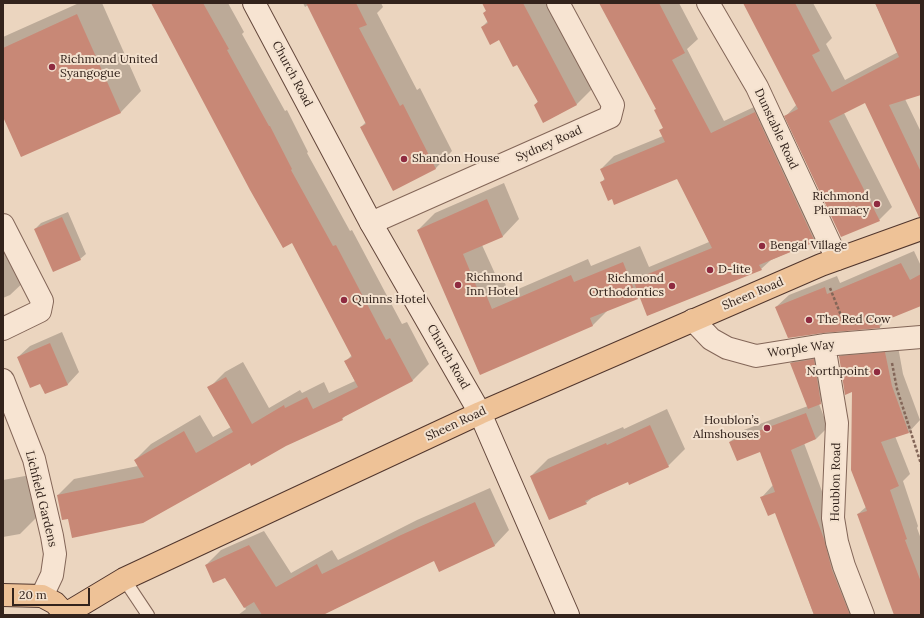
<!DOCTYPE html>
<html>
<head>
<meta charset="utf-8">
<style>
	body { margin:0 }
	#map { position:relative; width:924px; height:618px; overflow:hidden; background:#ebd5bf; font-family:Lora,serif }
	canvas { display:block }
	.frame { position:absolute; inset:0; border:4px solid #33231c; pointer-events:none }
	.scale { position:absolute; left:12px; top:588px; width:78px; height:18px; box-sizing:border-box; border:2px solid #33231c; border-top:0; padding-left:5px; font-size:12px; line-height:14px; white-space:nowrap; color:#33231c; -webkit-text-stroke:3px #f3e1ce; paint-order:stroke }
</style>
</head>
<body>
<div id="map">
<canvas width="924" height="618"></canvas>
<div class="frame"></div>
<div class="scale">20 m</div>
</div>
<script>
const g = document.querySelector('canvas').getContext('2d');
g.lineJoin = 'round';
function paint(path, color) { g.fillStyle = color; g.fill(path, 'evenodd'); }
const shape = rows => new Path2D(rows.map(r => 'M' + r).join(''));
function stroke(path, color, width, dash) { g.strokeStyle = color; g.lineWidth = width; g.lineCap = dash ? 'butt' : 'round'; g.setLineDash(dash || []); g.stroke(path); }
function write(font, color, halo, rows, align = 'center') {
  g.font = font + ' Lora,serif'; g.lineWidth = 4; g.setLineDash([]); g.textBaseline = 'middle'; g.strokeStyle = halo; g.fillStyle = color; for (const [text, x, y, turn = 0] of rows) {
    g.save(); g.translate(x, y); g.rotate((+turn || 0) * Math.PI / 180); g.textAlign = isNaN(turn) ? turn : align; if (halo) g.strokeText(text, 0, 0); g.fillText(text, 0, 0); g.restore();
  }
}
const shadow = shape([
	[79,3,102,3,141,91,121,112,21,156,3,115,3,37],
	[151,3,228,3,244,32,242,34,285,111,287,110,308,152,307,153,350,231,352,230,402,324,407,322,429,364,413,380,345,416,342,419,250,462,69,517,58,495,74,479,138,466,135,460,151,444,200,415,213,437,231,427,209,388,225,372,243,362,269,408,300,390,302,393,324,382,329,393,355,381,345,362,352,355,292,241],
	[303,3,381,3,383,7,377,13,417,90,420,88,452,151,436,168,393,190,361,127,366,122,308,5,305,7],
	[483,3,548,3,594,87,577,104,544,122,535,105,538,101,518,63,500,39,482,27,488,21,484,13,487,10],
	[600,3,679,3,698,39,687,49,724,121,769,100,828,228,815,241,771,260,761,269,640,295,638,298,608,310,593,325,480,374,418,230,435,213,504,183,519,219,503,236,482,245,497,278,502,276,509,293,588,259,591,266,640,246,649,267,709,242,678,178,602,182,605,178,601,169,614,156,663,136,660,131,664,127,657,109],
	[744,3,813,3,832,38,826,44,845,80,898,52,875,3,921,3,921,94,905,99,921,132,921,205,865,101,844,113,892,207,879,220,786,116,797,104],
	[68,212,86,254,80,259,35,229,41,223],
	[3,245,27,279,10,295,3,298],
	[914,251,921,266,921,305,888,319,880,327,776,307,789,295,837,276,840,283],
	[62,332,79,372,68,384,45,393,40,382,18,357,30,346],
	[897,341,903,374,920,420,909,432,895,436,910,474,903,481,918,526,917,528,921,539,921,615,896,615,858,514,866,507,853,391,840,357,851,345],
	[825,348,832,391,819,404,828,427,816,439,804,443,868,615,814,615,776,512,762,497,773,485,760,451,730,442,741,431,808,406,791,363,802,352],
	[667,409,685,449,668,466,628,481,593,497,586,503,531,476,548,459,623,427,624,429],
	[36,474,37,517,20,534,3,537,3,480],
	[490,488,509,530,494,546,434,560,322,615,238,615,246,609,226,576,206,565,221,550,264,531,291,573,332,550,338,560,417,520]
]);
const building = shape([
	[151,3,203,3,229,49,227,50,269,126,270,126,292,169,291,170,333,246,336,245,386,340,390,338,413,381,342,418,343,420,286,446,251,466,250,463,143,523,72,538,68,519,62,520,57,495,144,477,134,460,184,431,196,453,233,432,207,387,226,377,252,424,284,405,285,408,307,397,313,409,358,387,344,361,352,357,292,243,283,248,250,190],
	[306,3,356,3,367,25,359,28,400,106,403,104,436,169,393,191,360,127,366,124],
	[482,3,523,3,577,105,543,123,534,105,538,102,517,65,513,67,499,40,490,45,481,27,488,23,483,13,486,11],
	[599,3,659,3,685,53,672,60,711,133,755,112,815,242,759,265,762,270,647,316,633,280,712,248,677,179,614,205,612,199,608,201,600,182,605,180,600,169,665,142,659,130,663,128,654,110,656,109],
	[743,3,795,3,820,51,812,55,832,92,899,57,875,3,921,3,921,95,889,105,921,172,921,217,919,217,865,103,829,121,880,221,841,237,784,116,798,109],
	[77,14,121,113,21,157,3,117,3,48],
	[487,199,503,237,463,254,480,295,485,292,492,309,571,275,574,282,623,262,638,299,590,318,593,326,480,375,417,230],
	[62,217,81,260,53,272,34,229],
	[901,263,910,280,921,274,921,306,879,323,880,328,823,333,788,338,775,307,825,287,827,294],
	[50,343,68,385,45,394,40,384,30,388,17,357],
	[885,352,892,386,909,433,881,442,899,486,890,490,907,539,905,540,921,582,921,615,894,615,857,514,867,511,851,470,852,392,845,395,839,356],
	[814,359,821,404,808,409,790,363],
	[806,413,816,439,791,450,824,539,832,570,850,615,814,615,775,513,768,516,760,497,775,492,760,452,737,461,729,442],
	[650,425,669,467,629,485,628,482,585,501,587,504,549,520,530,476,606,443,607,445],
	[475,502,495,546,439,572,434,561,323,615,262,615,254,602,244,608,225,578,213,583,205,565,249,545,276,587,317,564,322,574,401,535]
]);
const path = shape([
	[830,288,842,318],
	[892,363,897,389,921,464]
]);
const lane = shape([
	[124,579,148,615]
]);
const street = shape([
	[708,3,757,87,837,259],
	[371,223,610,117,613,105,558,3],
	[3,225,42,301,40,311,3,329],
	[693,320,711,339,727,348,756,356,824,345,921,337],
	[824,345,837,423,833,518,837,542,844,566,863,615],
	[3,380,34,459,52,536,55,554,52,575,42,596]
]);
const secondary = shape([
	[254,3,371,223,480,413,568,615]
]);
const primary = shape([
	[3,595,42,596,55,603,65,614],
	[64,615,124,579,480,413,821,265,921,229]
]);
const markers = [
	[52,67,4,"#8f2b40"],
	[404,159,4,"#8f2b40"],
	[877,204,4,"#8f2b40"],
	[762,246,4,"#8f2b40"],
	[710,270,4,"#8f2b40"],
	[458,285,4,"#8f2b40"],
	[672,286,4,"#8f2b40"],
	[344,300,4,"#8f2b40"],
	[809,320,4,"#8f2b40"],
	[877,372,4,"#8f2b40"],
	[767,428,4,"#8f2b40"]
];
const poiNames = [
	["Richmond United",60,60],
	["Syangogue",60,74],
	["Shandon House",412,159],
	["Richmond",869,197,"right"],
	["Pharmacy",869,211,"right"],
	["Bengal Village",770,246],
	["D-lite",718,270],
	["Richmond",466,278],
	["Inn Hotel",466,292],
	["Richmond",664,279,"right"],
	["Orthodontics",664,293,"right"],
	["Quinns Hotel",352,300],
	["The Red Cow",817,320],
	["Northpoint",869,372,"right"],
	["Houblon’s",759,421,"right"],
	["Almshouses",759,435,"right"]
];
const streetNames = [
	["Church Road",292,74,62],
	["Dunstable Road",776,129,65],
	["Sydney Road",549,144,-24],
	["Sheen Road",753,294,-23],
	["Worple Way",801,349,-8],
	["Church Road",448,357,60],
	["Sheen Road",456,424,-25],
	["Houblon Road",836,482,-89],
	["Lichfield Gardens",41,499,76]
];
paint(shadow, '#0003');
paint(building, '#c88876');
stroke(lane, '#836658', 14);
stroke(street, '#836658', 24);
stroke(secondary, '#65483c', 24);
stroke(primary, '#51362d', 24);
stroke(path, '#836658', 2.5, [3, 2]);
stroke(lane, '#f7e4d2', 12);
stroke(street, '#f7e4d2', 22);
stroke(secondary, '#f7e4d2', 22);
stroke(primary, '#eec297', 22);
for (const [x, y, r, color] of markers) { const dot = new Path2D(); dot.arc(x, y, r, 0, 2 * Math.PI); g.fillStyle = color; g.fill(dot); stroke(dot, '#f3e1ce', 1.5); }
write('12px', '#33231c', '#f3e1ce', poiNames, 'left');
write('12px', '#33231c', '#f3e1ce', streetNames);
</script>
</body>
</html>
